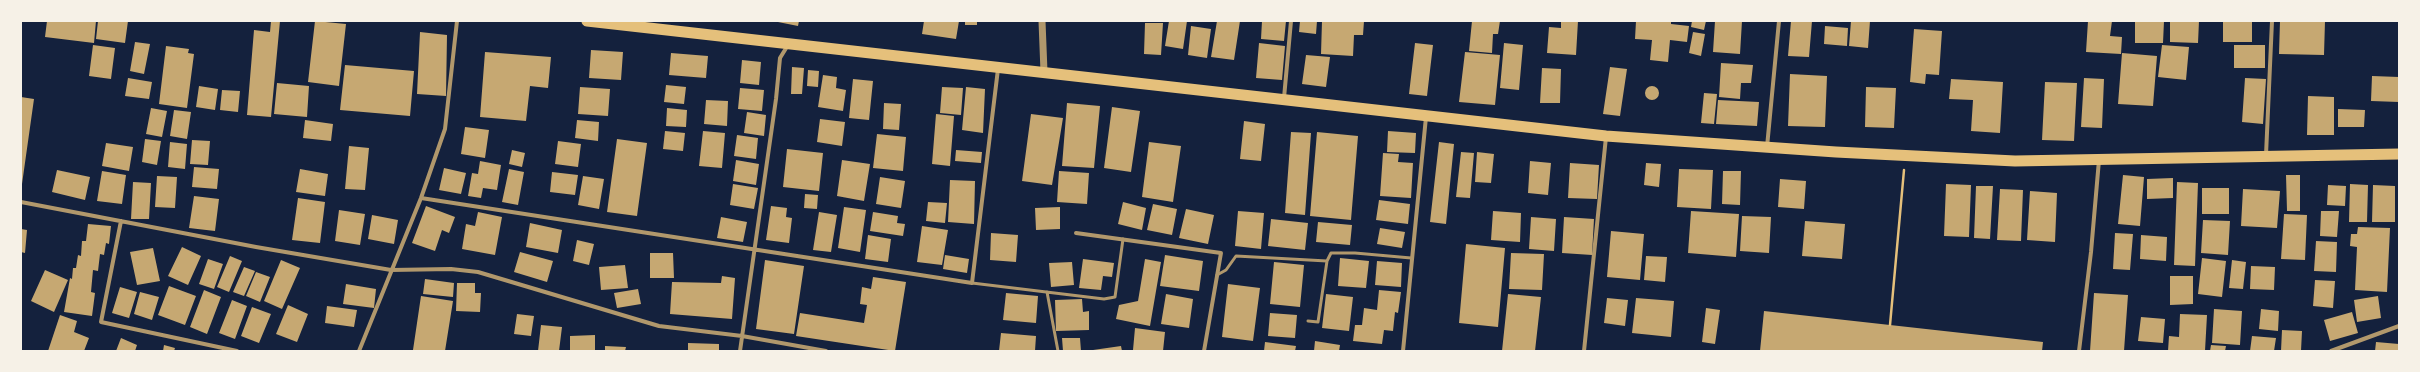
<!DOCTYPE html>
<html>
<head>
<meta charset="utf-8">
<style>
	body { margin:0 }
	#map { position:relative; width:2420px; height:372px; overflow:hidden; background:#14213d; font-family:"Alegreya Sans",sans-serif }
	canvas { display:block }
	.frame { position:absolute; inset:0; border:22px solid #f6f1e7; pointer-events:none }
</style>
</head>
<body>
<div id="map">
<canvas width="2420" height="372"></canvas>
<div class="frame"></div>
</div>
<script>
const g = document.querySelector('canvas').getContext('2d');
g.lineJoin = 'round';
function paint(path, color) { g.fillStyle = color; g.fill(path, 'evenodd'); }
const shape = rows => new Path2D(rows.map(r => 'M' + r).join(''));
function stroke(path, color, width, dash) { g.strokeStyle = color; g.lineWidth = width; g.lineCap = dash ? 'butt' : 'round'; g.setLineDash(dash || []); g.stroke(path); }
const building = shape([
	[47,21,96,21,94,43,45,37],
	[98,21,128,21,125,43,96,39],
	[271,21,280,21,271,117,247,115,254,30,270,32],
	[315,21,346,24,339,86,308,82],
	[773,21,799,21,798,26],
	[924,21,959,21,956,39,922,34],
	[965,21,977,21,977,25,965,25],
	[1169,21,1187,21,1183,49,1165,46],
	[1217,21,1240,21,1234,60,1211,57],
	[1262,21,1286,21,1284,41,1261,39],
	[1300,21,1317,21,1316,34,1299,32],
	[1322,21,1364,21,1363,35,1354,35,1353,56,1321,54],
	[1472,21,1500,21,1498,34,1493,34,1492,53,1469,51],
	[1561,21,1578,21,1576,55,1547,53,1549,27,1561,28],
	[1636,21,1671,21,1671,24,1689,26,1687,42,1670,40,1668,62,1650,60,1652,40,1635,39],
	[1692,21,1706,21,1704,30,1691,27],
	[1715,21,1742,21,1740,54,1713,52],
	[1791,21,1812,21,1809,57,1788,56],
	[1851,21,1870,21,1868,48,1849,46],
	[2088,21,2112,21,2110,36,2122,37,2121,54,2086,52],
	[2135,21,2164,21,2163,43,2135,43],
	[2170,21,2199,21,2198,43,2170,42],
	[2223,21,2252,21,2252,42,2223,42],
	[2280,21,2325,21,2324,55,2279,54],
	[1145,23,1163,23,1161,55,1144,54],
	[1191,26,1211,29,1207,58,1188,55],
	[1825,26,1848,28,1847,46,1824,44],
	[1914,29,1942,31,1939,75,1926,74,1925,84,1910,82],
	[420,32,447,35,446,96,417,94],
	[1693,32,1705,34,1701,56,1689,53],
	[135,42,150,44,144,74,130,71],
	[1259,43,1285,46,1282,80,1256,78],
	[1415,43,1433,45,1427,96,1409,94],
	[1504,43,1523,45,1519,90,1500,88],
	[93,45,115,48,111,79,89,76],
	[2162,45,2189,47,2186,80,2158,77],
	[2234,45,2265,45,2265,68,2234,68],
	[166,46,189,49,188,53,194,54,187,108,159,104],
	[591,50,623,52,621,80,589,78],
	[485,52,551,57,548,88,530,86,526,121,480,117],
	[1465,52,1500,55,1495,105,1459,102],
	[671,53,708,56,706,78,669,75],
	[2122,53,2157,56,2153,106,2118,104],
	[1306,55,1330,57,1326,87,1302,84],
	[742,60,761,62,759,85,740,83],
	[1721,63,1753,65,1751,83,1741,83,1740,99,1719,97],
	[345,65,414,71,410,116,340,110],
	[792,67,804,68,802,94,791,94],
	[1610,67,1627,69,1620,116,1603,114],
	[1542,68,1561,69,1560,103,1540,103],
	[808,70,819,71,818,87,807,86],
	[1790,74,1827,76,1825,127,1788,126],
	[823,75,837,77,836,88,846,90,843,111,818,107],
	[2372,76,2399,77,2399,102,2371,101],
	[128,78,152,82,149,99,125,96],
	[2084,78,2104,79,2102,128,2081,127],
	[2245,78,2266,79,2263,124,2242,122],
	[853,79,873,81,869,120,849,118],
	[1951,79,2003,82,2000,133,1971,131,1973,100,1949,99],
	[2045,82,2077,83,2074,141,2042,140],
	[277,83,309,86,307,117,274,114],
	[666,85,686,87,684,104,664,102],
	[199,86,218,89,215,110,196,107],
	'1645 93a7 7 0 1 1 14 0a7 7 0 1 1-14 0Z',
	[580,87,610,89,608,116,578,114],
	[942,87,963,88,961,115,940,113],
	[966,87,985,89,983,133,962,130],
	[1866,87,1896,88,1894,128,1865,127],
	[740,88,764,90,762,111,738,109],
	[222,90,240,91,238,112,220,110],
	[1704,93,1717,94,1714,124,1701,123],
	[2308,96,2334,97,2334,135,2307,135],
	[21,97,34,99,22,184,21,184],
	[706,100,728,101,727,126,704,124],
	[1718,100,1759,102,1757,126,1716,124],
	[884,103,901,104,899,130,883,129],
	[1067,103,1100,106,1094,168,1062,166],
	[1112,107,1140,111,1131,172,1104,168],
	[151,108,167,111,162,137,146,134],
	[667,108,687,110,686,127,666,126],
	[2338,109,2365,110,2364,127,2338,127],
	[174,110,191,112,187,139,170,136],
	[747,112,766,115,764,136,744,133],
	[936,114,954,116,950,166,932,164],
	[1031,114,1063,118,1052,185,1022,181],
	[820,119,845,122,842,146,817,142],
	[305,120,333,124,331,141,303,138],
	[577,120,599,122,598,141,575,138],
	[1244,121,1265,124,1261,161,1240,159],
	[465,127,489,130,485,158,461,154],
	[665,131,685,133,683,151,663,149],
	[703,131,725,133,722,168,699,166],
	[1388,131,1416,133,1415,153,1387,152],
	[1291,132,1311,133,1305,215,1285,213],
	[1317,132,1358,136,1351,220,1310,216],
	[877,134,906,137,903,171,873,168],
	[737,135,758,138,756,159,734,156],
	[145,139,161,141,157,165,142,162],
	[617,139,647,143,637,216,607,212],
	[192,140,210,141,208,165,190,164],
	[558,141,581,144,578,167,555,164],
	[170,142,187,144,185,169,168,167],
	[1149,142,1181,146,1173,202,1142,197],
	[1439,142,1454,144,1446,224,1430,222],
	[106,143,133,147,129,171,102,166],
	[349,146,369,148,365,190,345,189],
	[787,149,823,153,819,191,783,187],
	[512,150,525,153,522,167,509,164],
	[956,150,982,152,981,163,955,161],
	[1461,152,1474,153,1470,198,1456,197],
	[1477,152,1494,154,1491,183,1475,182],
	[1383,153,1399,154,1398,162,1413,163,1411,198,1380,196],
	[736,160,759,164,756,185,733,181],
	[842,160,870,164,864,201,837,196],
	[480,161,501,165,497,190,483,188,481,198,468,196,472,173,478,174],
	[1530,161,1551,163,1548,195,1528,193],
	[1570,163,1599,165,1597,199,1568,198],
	[1646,163,1661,164,1659,187,1644,185],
	[194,167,219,169,217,189,192,187],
	[444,168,466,173,461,194,439,190],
	[300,169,328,174,325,196,296,192],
	[509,169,524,172,518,205,502,202],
	[1679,169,1713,170,1711,209,1677,207],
	[57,170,90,177,85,200,52,192],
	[102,171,126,175,122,204,97,201],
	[1059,171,1089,173,1087,204,1057,202],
	[1723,171,1741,171,1740,205,1722,204],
	[552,172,578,175,575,195,550,192],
	[2123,175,2144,177,2140,226,2118,224],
	[2286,175,2300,175,2300,211,2287,211],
	[157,176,177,177,175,208,155,207],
	[583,176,604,179,599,209,578,205],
	[880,177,905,181,901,208,876,204],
	[2173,178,2173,198,2147,199,2147,179],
	[1780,179,1806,181,1804,209,1778,207],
	[950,180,975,181,974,224,948,222],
	[133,182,151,183,149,219,131,219],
	[2177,182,2198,183,2195,266,2174,265],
	[733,184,758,188,754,209,730,205],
	[1946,184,1971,185,1969,237,1944,236],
	[2350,184,2368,185,2367,222,2349,222],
	[2328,185,2346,186,2345,206,2327,205],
	[2373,185,2395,186,2395,222,2372,222],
	[1976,186,1993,186,1990,239,1974,238],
	[2202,188,2229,188,2229,214,2202,214],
	[2000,189,2023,190,2021,241,1997,240],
	[2243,189,2280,191,2277,228,2241,226],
	[2030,191,2057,193,2055,242,2027,240],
	[805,194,818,195,817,209,804,208],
	[194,196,219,199,215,231,189,228],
	[298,198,325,202,320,243,292,240],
	[1379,200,1410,204,1408,224,1376,220],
	[928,202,947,203,945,223,926,221],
	[1123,202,1146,208,1142,230,1118,224],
	[1153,204,1177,209,1172,235,1147,230],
	[426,206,455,217,449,233,442,230,435,251,412,243],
	[771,206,787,208,786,217,792,218,789,243,766,240],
	[844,207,866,210,860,252,838,248],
	[1060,207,1060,229,1036,230,1035,208],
	[1186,209,1214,215,1208,244,1179,238],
	[339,210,365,214,360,245,335,241],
	[1238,211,1264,213,1261,249,1235,246],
	[1493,211,1521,213,1520,242,1491,240],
	[1691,211,1739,214,1736,257,1688,253],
	[2321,211,2339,211,2337,237,2320,236],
	[478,212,502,217,495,255,462,249,466,224,475,226],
	[819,212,837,215,831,252,813,250],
	[873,212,898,216,897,223,905,224,903,236,870,231],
	[2284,214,2307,215,2305,260,2281,259],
	[372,215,398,220,394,244,368,239],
	[1742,216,1771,217,1769,253,1740,251],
	[721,217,747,222,743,242,717,238],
	[1531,217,1556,219,1554,251,1529,249],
	[1564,217,1594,219,1592,255,1562,253],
	[1271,219,1308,223,1305,250,1268,246],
	[2203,220,2230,221,2228,255,2201,253],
	[1805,221,1845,224,1842,259,1802,256],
	[1318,222,1352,225,1350,245,1316,242],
	[530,223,562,230,558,253,526,247],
	[88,224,111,226,109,244,106,243,104,255,100,254,98,271,93,270,91,292,95,293,92,316,64,312,70,278,72,279,73,268,76,268,78,255,81,256,82,241,86,241],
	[922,226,948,230,942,265,917,262],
	[2358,227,2390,228,2387,292,2355,290,2357,247,2350,246,2351,234,2357,234],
	[1380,228,1405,232,1402,248,1377,244],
	[21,229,27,230,25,253,21,252],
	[1611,231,1644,234,1640,280,1607,277],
	[991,233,1018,235,1016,262,990,260],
	[2115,233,2133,234,2130,270,2113,269],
	[868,235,891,239,888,262,865,259],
	[2141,235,2167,237,2166,261,2140,259],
	[577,240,594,244,589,265,573,261],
	[2316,241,2337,242,2336,272,2314,271],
	[1466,244,1505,248,1498,327,1459,323],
	[182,247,201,256,188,285,168,276],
	[153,248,160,281,137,285,130,252],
	[520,252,553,261,547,282,514,272],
	[650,253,673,253,674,278,650,278],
	[1511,253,1544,254,1542,290,1509,289],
	[945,255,969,259,967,273,943,269],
	[1165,255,1203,261,1199,291,1160,286],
	[230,256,242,261,229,292,217,287],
	[1646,256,1667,257,1665,282,1644,280],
	[1340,258,1369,261,1366,288,1338,286],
	[2202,258,2226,261,2222,297,2198,294],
	[208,259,223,264,214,289,199,284],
	[1083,259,1114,263,1112,277,1103,276,1101,290,1079,288],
	[1145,259,1161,262,1150,326,1116,319,1119,305,1138,301],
	[281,260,300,268,282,309,264,301],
	[765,260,804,266,794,334,756,329],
	[2232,260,2246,262,2243,289,2229,288],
	[1377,261,1402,263,1401,287,1375,285],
	[1072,262,1074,285,1051,287,1049,263],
	[1274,262,1304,265,1300,307,1270,304],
	[625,265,628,288,601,290,599,267],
	[2251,266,2275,267,2274,290,2250,289],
	[244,267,255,271,244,296,233,292],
	[45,270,68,280,54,312,31,301],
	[256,272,270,277,260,302,246,296],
	[722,276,735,278,732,319,670,314,672,282,721,283],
	[2170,276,2193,276,2193,304,2170,305],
	[873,277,906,282,895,351,796,336,800,313,864,323,867,305,860,304,862,287,871,289],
	[425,279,454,283,453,297,423,294],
	[2315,280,2335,281,2333,308,2313,306],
	[457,283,475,283,475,293,481,293,480,312,456,311],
	[346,284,376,289,374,308,343,304],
	[1228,284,1260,288,1253,341,1222,337],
	[169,286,196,296,185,325,158,315],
	[120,287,137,292,129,318,112,313],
	[638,289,641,304,617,308,614,293],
	[204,290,221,297,207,334,190,327],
	[1379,290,1401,292,1398,313,1395,312,1393,331,1384,330,1382,344,1353,341,1355,325,1362,325,1364,308,1377,310],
	[140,292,159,297,152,320,134,314],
	[1006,293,1038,296,1036,323,1003,320],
	[2094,293,2128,295,2124,351,2090,351],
	[1166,294,1193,299,1189,328,1161,324],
	[1326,294,1353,297,1349,331,1322,328],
	[1508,294,1541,297,1535,351,1502,351],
	[421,296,453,301,445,351,413,350],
	[2378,296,2381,318,2357,322,2354,300],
	[1607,298,1628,300,1625,326,1604,323],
	[1636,298,1674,301,1671,337,1632,333],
	[1082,299,1083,312,1089,311,1089,330,1056,331,1055,300],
	[232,300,247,306,235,339,219,333],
	[288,305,308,314,297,342,276,334],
	[327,306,357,310,354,327,325,323],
	[252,307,271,314,259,343,241,336],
	[1706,308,1720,310,1715,344,1702,342],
	[2214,309,2242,311,2240,345,2212,343],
	[2261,309,2279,311,2278,331,2259,329],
	[1764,311,2043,342,2042,351,1760,351],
	[2352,312,2358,333,2330,341,2324,320],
	[1270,313,1297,315,1295,338,1268,336],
	[517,314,534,316,531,336,514,334],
	[2180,314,2207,315,2205,351,2168,351,2169,336,2179,337],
	[60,315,77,321,74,332,89,338,84,351,48,351],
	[2141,317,2165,319,2163,343,2138,341],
	[541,325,562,327,559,351,538,351],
	[1135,328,1165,332,1163,351,1133,350],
	[2282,330,2302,331,2301,351,2281,351],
	[1001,333,1036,336,1035,351,999,351],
	[595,335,595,351,570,351,570,336],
	[2252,336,2276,338,2274,351,2250,351],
	[121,338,137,345,135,351,116,351],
	[1062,338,1080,338,1081,351,1063,351],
	[1315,341,1340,345,1339,351,1314,351],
	[1265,342,1296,346,1295,351,1264,351],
	[2376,342,2399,344,2399,351,2375,351],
	[688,343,719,344,719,351,688,351],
	[164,345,175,348,174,351,163,351],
	[2211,345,2226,346,2225,351,2210,351],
	[605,346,626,347,625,351,605,351],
	[1121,346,1122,351,1093,351,1093,350]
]);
const path = shape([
	[1890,325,1904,170]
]);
const service = shape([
	[1217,275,1226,270,1236,256,1327,261],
	[972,283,1104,299,1115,297,1123,239],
	[1047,292,1058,351],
	[1308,321,1318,322,1327,261,1331,253,1355,253,1411,258]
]);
const minor = shape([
	[1284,98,1291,21],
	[1767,147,1779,21],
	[2266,155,2272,21],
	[421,198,972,283,998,69],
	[21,202,256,247,391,270,451,269,478,272,659,326,742,336,826,351],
	[121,221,101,322,237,351],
	[1076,233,1221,253,1204,351],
	[359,351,421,198,445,129,457,21],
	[740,351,776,99,780,58,788,45],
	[1403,351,1426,117],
	[1584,351,1606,137],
	[2079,351,2091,252,2099,160],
	[2331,351,2399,326]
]);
const tertiary = shape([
	[1042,21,1044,72]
]);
const trunk = shape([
	[587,21,1606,136,1836,152,2015,161,2399,154]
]);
paint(building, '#c6a872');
stroke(path, '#e5c07b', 2.5);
stroke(service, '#b1986c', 3);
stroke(minor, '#b1986c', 4);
stroke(tertiary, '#b1986c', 7);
stroke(trunk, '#e5c07b', 11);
</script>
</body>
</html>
